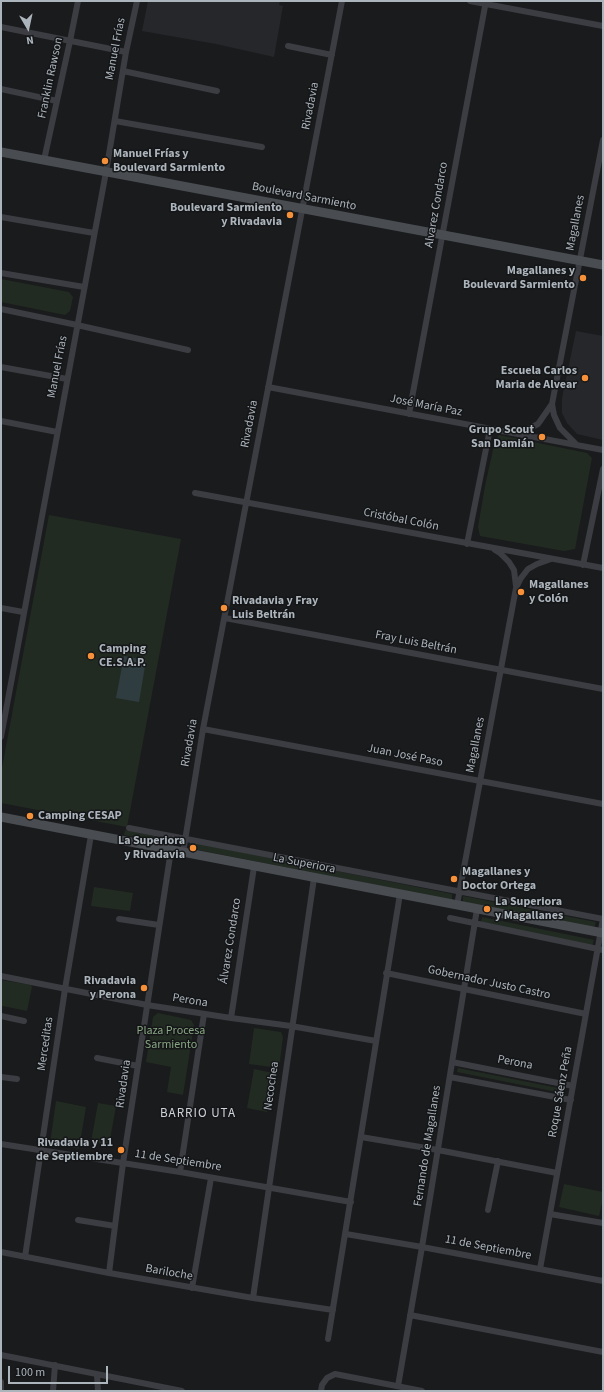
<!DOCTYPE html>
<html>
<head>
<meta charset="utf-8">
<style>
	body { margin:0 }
	#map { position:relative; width:604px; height:1392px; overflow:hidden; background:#1a1b1d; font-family:"Source Sans 3",sans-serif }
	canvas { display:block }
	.frame { position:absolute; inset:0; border:2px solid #acb4bc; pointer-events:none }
	.north { position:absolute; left:8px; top:8px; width:40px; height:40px; -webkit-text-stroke:3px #151618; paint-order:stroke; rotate:171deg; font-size:11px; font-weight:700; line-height:16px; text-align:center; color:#acb4bc }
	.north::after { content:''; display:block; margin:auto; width:14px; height:18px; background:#acb4bc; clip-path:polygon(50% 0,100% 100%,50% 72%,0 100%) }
	.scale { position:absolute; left:8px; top:1366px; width:100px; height:18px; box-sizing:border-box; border:2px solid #acb4bc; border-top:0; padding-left:5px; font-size:12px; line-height:14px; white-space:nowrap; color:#acb4bc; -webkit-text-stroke:3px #151618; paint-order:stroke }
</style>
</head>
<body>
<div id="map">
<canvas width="604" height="1392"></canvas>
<div class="frame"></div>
<div class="north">N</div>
<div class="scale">100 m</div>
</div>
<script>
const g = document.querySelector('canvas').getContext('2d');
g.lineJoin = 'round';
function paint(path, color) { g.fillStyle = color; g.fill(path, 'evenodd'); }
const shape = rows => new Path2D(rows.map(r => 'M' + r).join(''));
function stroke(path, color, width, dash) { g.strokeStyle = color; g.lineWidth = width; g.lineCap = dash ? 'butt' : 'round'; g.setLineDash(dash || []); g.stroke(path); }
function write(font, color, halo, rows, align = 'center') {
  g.font = font + ' "Source Sans 3",sans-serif'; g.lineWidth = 3; g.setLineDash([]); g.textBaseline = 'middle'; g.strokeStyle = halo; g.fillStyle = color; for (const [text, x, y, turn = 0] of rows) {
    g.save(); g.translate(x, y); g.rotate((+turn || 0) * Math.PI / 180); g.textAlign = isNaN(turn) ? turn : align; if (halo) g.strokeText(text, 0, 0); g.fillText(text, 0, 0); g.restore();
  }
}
const built = shape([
	[148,1,280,1,279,5,283,6,274,57,216,44,142,31],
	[576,331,603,336,603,440,577,434,567,423,562,413,562,398]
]);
const green = shape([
	[1,279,69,292,73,297,70,311,65,315,1,302],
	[499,435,587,453,592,458,575,549,564,551,480,536,478,527,485,486,495,441],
	[49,515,181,539,127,827,1,803,1,773],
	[125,830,179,841,178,845,124,835],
	[190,842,452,894,452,900,188,848],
	[94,887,133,893,130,911,91,906],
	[463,896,596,922,594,928,463,902],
	[482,917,594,940,592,946,481,922],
	[1,980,31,985,32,987,27,1011,3,1006,1,1007],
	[158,1013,191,1020,194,1025,183,1095,167,1092,171,1067,146,1062,153,1017],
	[254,1028,281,1032,283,1037,279,1068,249,1064],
	[458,1068,563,1089,562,1093,457,1072],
	[254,1069,273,1073,267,1112,247,1108],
	[56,1101,86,1107,79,1149,50,1143],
	[98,1103,116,1106,109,1145,91,1142],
	[564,1184,603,1192,603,1199,599,1216,559,1207]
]);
const water = shape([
	[124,656,146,660,139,702,116,698]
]);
const street = shape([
	[470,1,603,26],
	[1,27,126,52],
	[288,46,332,55],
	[123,71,217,91],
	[1,89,57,101],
	[115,121,262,147],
	[44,160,70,41,78,1],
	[1,217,94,233],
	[1,273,84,287],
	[1,309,77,325,188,350],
	[1,367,67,379],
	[268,387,603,450],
	[409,414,486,1],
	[1,421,57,432],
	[518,434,538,424,552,404],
	[575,443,560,428,554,415,552,404,603,140],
	[195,493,603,568],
	[467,544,490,429],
	[495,550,500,553,509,562,514,570,516,586],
	[583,565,603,469],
	[1,608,23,612],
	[225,618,603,689],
	[203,729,603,804],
	[1,737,106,172,126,52,137,1],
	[129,828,603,919],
	[183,853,203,729,342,1],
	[457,905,516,588,521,578,528,569,537,564,551,559],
	[450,918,603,950],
	[119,919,159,925],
	[386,973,586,1014],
	[1,976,147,1005,231,1018,291,1026,376,1041],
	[1,1016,24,1021],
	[231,1018,254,867],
	[97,1058,138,1066],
	[452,1062,573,1086],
	[1,1077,17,1079],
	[450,1077,571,1100],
	[361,1137,438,1150,557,1173],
	[1,1144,180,1172,351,1202],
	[180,1172,204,1014],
	[488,1210,498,1161],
	[550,1214,603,1223],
	[78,1220,115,1226],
	[346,1234,422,1247,603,1281],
	[1,1252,109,1273,253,1298,333,1310],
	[25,1257,65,989,91,835],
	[540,1269,603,919],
	[109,1273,123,1163,171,850],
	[192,1288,211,1178],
	[253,1298,314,878],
	[410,1315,603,1352],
	[328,1339,400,894],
	[1,1355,182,1391],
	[97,1375,98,1391],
	[1,1382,1,1391],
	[398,1386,422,1247,477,909],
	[53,1391,55,1365],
	[321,1391,322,1385,327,1378,335,1374,422,1391]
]);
const secondary = shape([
	[1,152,603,265],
	[1,817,603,933]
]);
const markers = [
	[105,161,4,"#f69139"],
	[290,215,4,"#f69139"],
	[583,278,4,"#f69139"],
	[585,378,4,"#f69139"],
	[542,437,4,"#f69139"],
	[521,592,4,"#f69139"],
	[224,608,4,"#f69139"],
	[91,656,4,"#f69139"],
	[30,816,4,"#f69139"],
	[193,848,4,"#f69139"],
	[454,879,4,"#f69139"],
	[487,909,4,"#f69139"],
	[144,988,4,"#f69139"],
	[121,1150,4,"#f69139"]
];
const streetNames = [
	["Manuel Frías",116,49,-79],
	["Franklin Rawson",51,78,-78],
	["Rivadavia",311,106,-79],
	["Boulevard Sarmiento",304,197,11],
	["Alvarez Condarco",437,205,-80],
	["Magallanes",576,223,-79],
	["Manuel Frías",58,367,-79],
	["José María Paz",426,406,11],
	["Rivadavia",250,424,-79],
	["Cristóbal Colón",401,520,11],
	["Fray Luis Beltrán",416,643,11],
	["Rivadavia",190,743,-80],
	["Magallanes",476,745,-79],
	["Juan José Paso",405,756,11],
	["La Superiora",304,864,11],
	["Álvarez Condarco",231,941,-81],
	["Gobernador Justo Castro",489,983,12],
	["Perona",190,1001,9],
	["Merceditas",46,1044,-82],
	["Perona",515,1063,11],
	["Rivadavia",124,1084,-82],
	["Necochea",272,1086,-82],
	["Roque Sáenz Peña",561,1092,-80],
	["Fernando de Magallanes",428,1146,-81],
	["11 de Septiembre",178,1161,9],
	["11 de Septiembre",488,1248,11],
	["Bariloche",169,1273,10]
];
const poiNames = [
	["Manuel Frías y",113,154],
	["Boulevard Sarmiento",113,168],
	["Boulevard Sarmiento",282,208,"right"],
	["y Rivadavia",282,222,"right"],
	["Magallanes y",575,271,"right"],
	["Boulevard Sarmiento",575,285,"right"],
	["Escuela Carlos",577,371,"right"],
	["Maria de Alvear",577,385,"right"],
	["Grupo Scout",534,430,"right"],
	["San Damián",534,444,"right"],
	["Magallanes",529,585],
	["y Colón",529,599],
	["Rivadavia y Fray",232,601],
	["Luis Beltrán",232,615],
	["Camping",99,649],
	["CE.S.A.P.",99,663],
	["Camping CESAP",38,816],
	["La Superiora",185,841,"right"],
	["y Rivadavia",185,855,"right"],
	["Magallanes y",462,872],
	["Doctor Ortega",462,886],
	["La Superiora",495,902],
	["y Magallanes",495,916],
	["Rivadavia",136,981,"right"],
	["y Perona",136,995,"right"],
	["Rivadavia y 11",113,1143,"right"],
	["de Septiembre",113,1157,"right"]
];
const parkNames = [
	["Plaza Procesa",171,1031],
	["Sarmiento",171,1045]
];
const neighbourhoodNames = [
	["BARRIO UTA",198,1114]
];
paint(built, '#26272a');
paint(green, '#222b22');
paint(water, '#2f3d41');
stroke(street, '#3b3d42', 6);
stroke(secondary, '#494d52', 9);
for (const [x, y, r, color] of markers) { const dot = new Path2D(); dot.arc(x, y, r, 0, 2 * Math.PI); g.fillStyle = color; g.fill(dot); stroke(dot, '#151618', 1.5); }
write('12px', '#acb4bc', '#151618', streetNames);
write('bold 12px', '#acb4bc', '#151618', poiNames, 'left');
write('12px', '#88a783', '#151618', parkNames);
g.letterSpacing = '1px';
write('13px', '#ced2d8', '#151618', neighbourhoodNames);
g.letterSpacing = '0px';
</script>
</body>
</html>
